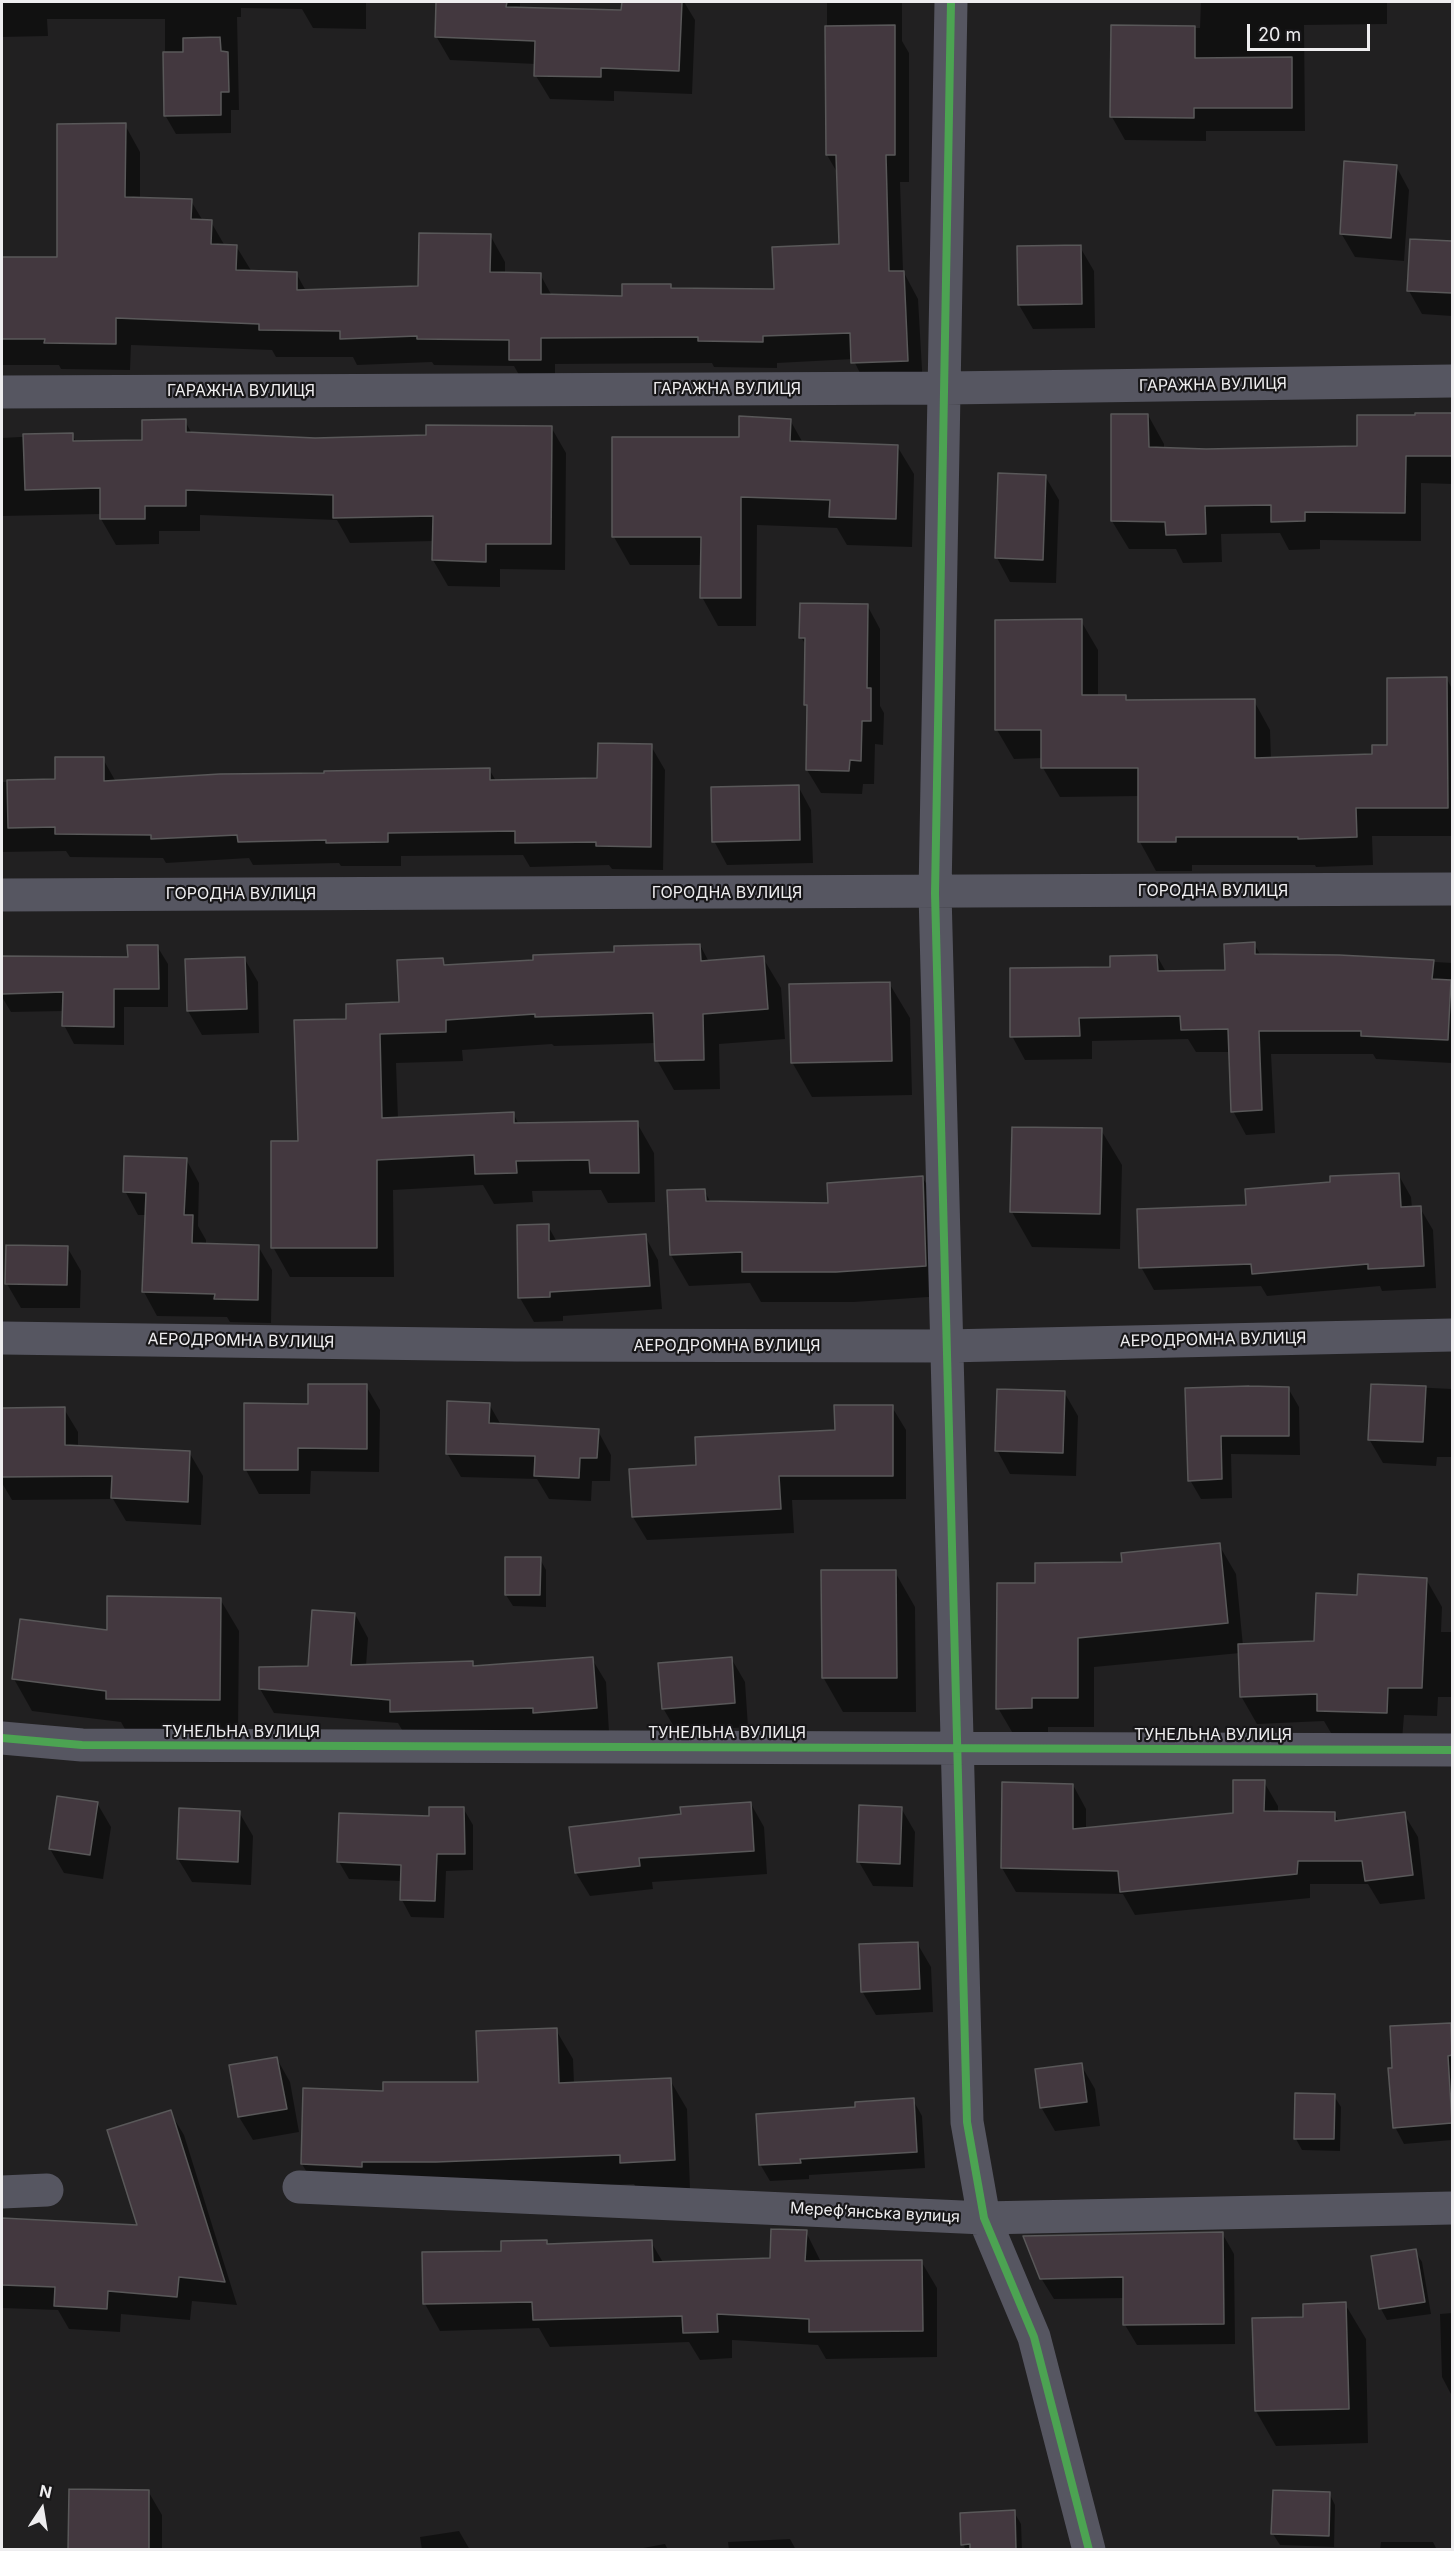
<!DOCTYPE html>
<html>
<head>
<meta charset="utf-8">
<style>
	body { margin:0 }
	#map { position:relative; width:1454px; height:2551px; overflow:hidden; background:#212021; font-family:Inter,sans-serif }
	canvas { display:block }
	.frame { position:absolute; inset:0; border:3px solid #eeedef; pointer-events:none }
	.north { position:absolute; left:12px; top:2479px; width:60px; height:60px; -webkit-text-stroke:4px #171618; paint-order:stroke; rotate:12deg; font-size:16px; font-weight:700; line-height:24px; text-align:center; color:#eeedef }
	.north::after { content:''; display:block; margin:auto; width:21px; height:27px; background:#eeedef; clip-path:polygon(50% 0,100% 100%,50% 72%,0 100%) }
	.scale { position:absolute; left:1247px; top:24px; width:123px; height:27px; box-sizing:border-box; border:3px solid #eeedef; border-top:0; padding-left:8px; font-size:18px; line-height:21px; white-space:nowrap; color:#eeedef; -webkit-text-stroke:4px #171618; paint-order:stroke }
</style>
</head>
<body>
<div id="map">
<canvas width="1454" height="2551"></canvas>
<div class="frame"></div>
<div class="north">N</div>
<div class="scale">20 m</div>
</div>
<script>
const g = document.querySelector('canvas').getContext('2d');
g.lineJoin = 'round';
function paint(path, color) { g.fillStyle = color; g.fill(path, 'evenodd'); }
const shape = rows => new Path2D(rows.map(r => 'M' + r).join(''));
function stroke(path, color, width, dash) { g.strokeStyle = color; g.lineWidth = width; g.lineCap = dash ? 'butt' : 'round'; g.setLineDash(dash || []); g.stroke(path); }
function write(font, color, halo, rows, align = 'center') {
  g.font = font + ' Inter,sans-serif'; g.lineWidth = 4.5; g.setLineDash([]); g.textBaseline = 'middle'; g.strokeStyle = halo; g.fillStyle = color; for (const [text, x, y, turn = 0] of rows) {
    g.save(); g.translate(x, y); g.rotate((+turn || 0) * Math.PI / 180); g.textAlign = isNaN(turn) ? turn : align; if (halo) g.strokeText(text, 0, 0); g.fillText(text, 0, 0); g.restore();
  }
}
const shadow = shape([
	[2,2,366,2,366,29,313,28,302,9,241,8,241,17,237,17,239,110,231,110,231,133,176,134,165,115,165,19,47,19,48,36,2,37],
	[438,2,520,2,520,9,623,11,623,2,684,2,695,20,692,94,614,91,614,101,550,99,536,76,536,64,450,60,436,36],
	[827,2,902,2,902,41,909,53,909,182,900,182,903,271,918,299,923,387,868,389,853,359,777,363,777,368,714,367,712,363,555,364,555,386,526,387,514,366,434,365,432,362,357,365,353,357,276,357,272,350,131,345,130,370,61,369,59,365,2,365,2,258,58,258,125,125,140,152,140,199,191,201,203,221,211,222,225,246,236,246,252,272,296,273,306,291,420,287,490,235,505,262,505,274,540,274,552,296,624,297,670,285,673,289,775,290,840,245,838,174,827,155],
	[1201,2,1387,2,1387,24,1304,25,1305,131,1206,131,1206,141,1125,140,1112,117,1113,27,1200,28],
	[1396,166,1409,190,1404,261,1355,257,1341,233],
	[1411,241,1452,243,1452,316,1422,314,1409,291],
	[1080,247,1094,271,1095,328,1033,329,1019,305,1018,248],
	[1148,415,1164,444,1164,449,1206,450,1359,448,1359,416,1452,415,1452,484,1421,483,1421,541,1320,540,1320,549,1289,550,1280,533,1221,534,1222,562,1183,563,1176,549,1129,549,1112,521],
	[790,420,803,443,897,446,914,474,912,547,847,545,837,528,757,525,756,626,718,626,702,597,702,565,630,565,614,537],
	[185,421,192,434,315,439,427,437,551,427,566,453,565,570,500,569,500,587,448,586,433,560,434,541,350,543,337,520,200,515,200,531,159,531,159,544,116,545,101,519,101,514,2,516,2,438,72,434,76,442,143,442],
	[1045,476,1059,500,1056,583,1010,582,997,558],
	[867,605,880,629,880,706,884,713,883,745,875,744,874,784,863,784,862,794,821,793,807,770,807,647,801,637],
	[996,621,1081,621,1098,650,1098,696,1125,696,1128,702,1254,701,1270,730,1271,759,1374,756,1389,747,1447,679,1452,689,1452,836,1372,836,1373,865,1316,867,1315,865,1192,865,1192,871,1156,871,1140,842,1140,796,1060,797,1043,768,1043,758,1014,759,997,730],
	[651,746,665,770,663,870,612,869,609,865,530,867,523,855,401,856,401,866,341,866,339,863,253,865,249,858,166,863,163,858,70,857,66,851,2,852,2,782,56,780,103,759,116,782,489,769,496,781,599,779],
	[798,786,811,810,813,863,727,865,714,841],
	[1254,944,1261,956,1339,956,1452,963,1452,1063,1376,1059,1373,1054,1271,1054,1275,1133,1246,1135,1233,1111,1230,1052,1196,1052,1188,1039,1092,1041,1092,1059,1025,1060,1012,1036,1112,968,1157,956,1166,972,1227,971],
	[700,945,709,962,763,958,781,988,785,1039,719,1044,720,1089,674,1090,657,1060,656,1043,554,1046,552,1044,462,1050,463,1061,396,1063,398,1119,513,1113,519,1125,637,1123,654,1153,655,1202,608,1203,601,1190,532,1191,533,1202,494,1204,483,1185,393,1190,394,1277,290,1277,273,1247,299,1142,348,1020,401,1003,443,960,446,966,535,961],
	[157,946,168,964,168,1007,124,1007,124,1045,74,1044,64,1025,64,1011,11,1012,2,997,2,957,129,959],
	[244,958,258,982,259,1033,202,1035,188,1011,186,960],
	[889,983,910,1018,912,1095,812,1097,792,1062],
	[1013,1128,1101,1130,1122,1165,1120,1249,1032,1247,1012,1212],
	[186,1159,199,1183,198,1226,206,1240,206,1245,258,1246,272,1270,271,1323,230,1322,227,1317,157,1316,144,1292,146,1215,138,1215,125,1191],
	[1398,1174,1411,1197,1412,1208,1420,1208,1433,1230,1436,1288,1382,1291,1380,1286,1267,1296,1261,1286,1154,1290,1141,1267,1331,1183],
	[923,1178,940,1209,943,1296,854,1302,761,1302,750,1283,689,1286,671,1255,668,1192,704,1190,711,1203,830,1205],
	[548,1226,557,1242,645,1236,658,1260,662,1309,563,1316,563,1321,534,1322,520,1298],
	[7,1247,67,1247,81,1271,80,1308,21,1308,7,1284],
	[1372,1385,1452,1389,1452,1457,1437,1457,1436,1466,1383,1463,1369,1439],
	[366,1386,380,1410,379,1472,311,1471,310,1494,259,1494,246,1470],
	[1288,1388,1299,1407,1300,1455,1231,1454,1232,1498,1201,1499,1190,1480,1187,1390],
	[1064,1392,1078,1416,1076,1476,1010,1474,997,1450],
	[489,1404,501,1425,598,1431,611,1455,610,1481,592,1481,591,1501,549,1499,537,1479,461,1477,447,1453],
	[892,1407,906,1430,906,1499,792,1500,794,1533,647,1540,633,1517,698,1467,836,1432],
	[2,1409,64,1409,78,1432,78,1447,189,1452,203,1476,201,1525,126,1521,113,1499,12,1500,2,1483],
	[1219,1545,1236,1574,1243,1646,1315,1643,1359,1597,1426,1579,1442,1607,1441,1632,1452,1632,1452,1697,1438,1697,1437,1716,1404,1715,1402,1740,1334,1738,1324,1721,1257,1724,1241,1696,1240,1653,1094,1667,1094,1727,1048,1727,1048,1737,1015,1737,998,1708,1036,1584],
	[540,1559,546,1570,546,1607,513,1606,506,1595],
	[895,1572,915,1607,916,1712,843,1712,823,1677],
	[220,1599,239,1631,238,1732,126,1731,121,1722,32,1711,14,1679,108,1632],
	[355,1614,368,1638,366,1666,472,1663,475,1667,592,1659,606,1682,609,1732,405,1735,398,1723,274,1713,260,1689,309,1667],
	[731,1658,745,1682,748,1727,677,1732,663,1708],
	[1264,1782,1278,1806,1278,1813,1334,1813,1339,1822,1404,1814,1418,1837,1425,1899,1380,1904,1368,1884,1310,1884,1310,1898,1135,1915,1123,1894,1016,1892,1002,1868,1073,1785,1086,1809,1086,1829,1234,1815],
	[97,1803,111,1827,103,1879,64,1873,50,1849],
	[751,1804,764,1827,767,1874,652,1882,653,1889,590,1896,576,1873,682,1815],
	[463,1808,473,1825,473,1870,446,1871,444,1918,411,1917,402,1900,402,1881,349,1879,339,1862,431,1818],
	[901,1808,915,1832,913,1887,873,1886,859,1862],
	[239,1812,253,1836,251,1885,192,1882,178,1859],
	[917,1943,931,1967,933,2012,876,2015,862,1991],
	[1450,2024,1452,2028,1452,2140,1404,2144,1395,2127],
	[556,2030,573,2059,574,2084,670,2080,687,2109,690,2189,638,2191,634,2184,453,2191,319,2193,302,2164,385,2093,480,2084],
	[277,2059,290,2082,299,2132,253,2140,239,2117],
	[1081,2065,1095,2089,1100,2126,1055,2131,1041,2107],
	[1334,2096,1341,2107,1340,2151,1302,2150,1296,2139],
	[913,2100,922,2116,925,2168,809,2175,809,2179,770,2181,760,2164,857,2109],
	[170,2112,184,2135,237,2305,192,2301,190,2320,121,2314,120,2332,69,2329,58,2310,2,2308,2,2221,139,2227],
	[806,2232,821,2262,921,2261,937,2288,937,2357,826,2359,818,2345,732,2340,732,2358,700,2360,689,2342,550,2347,539,2328,440,2331,425,2304,503,2253,546,2241,548,2245,651,2242,664,2264,772,2260],
	[1222,2233,1234,2254,1235,2344,1137,2345,1125,2325,1125,2298,1054,2299,1041,2278],
	[1415,2251,1422,2262,1431,2314,1387,2320,1381,2309,1373,2258],
	[1345,2304,1366,2339,1368,2443,1276,2446,1256,2411,1305,2318],
	[1452,2313,1452,2396,1442,2377,1440,2314],
	[148,2491,162,2515,162,2550,70,2550],
	[1329,2493,1335,2505,1334,2547,1280,2545,1273,2534],
	[1014,2512,1021,2524,1022,2550,966,2550,963,2544],
	[459,2531,470,2550,422,2550,420,2537],
	[790,2539,796,2550,729,2550,728,2542],
	[1381,2542,1433,2542,1437,2550,1380,2550],
	[665,2544,668,2550,632,2550]
]);
const building = shape([
	[436,2,507,2,506,7,621,10,622,2,682,2,679,71,601,68,601,77,534,76,535,41,435,37,436,2],
	[895,25,895,155,886,155,889,271,904,271,908,361,851,363,850,333,763,336,763,342,698,341,698,337,541,338,541,360,509,360,509,340,417,339,417,336,340,339,340,331,259,330,259,324,116,318,116,344,44,343,45,339,2,339,2,257,57,257,57,124,126,123,125,197,192,199,191,219,212,220,211,244,237,245,236,270,297,272,297,290,418,286,419,233,491,234,490,272,541,273,541,294,622,296,622,284,671,284,671,288,774,289,772,247,839,244,836,155,826,155,825,26,895,25],
	[1111,25,1195,26,1195,58,1292,57,1292,108,1194,108,1194,118,1110,117,1111,25],
	[220,37,221,51,228,52,229,92,221,92,221,115,164,116,163,52,183,52,183,38,220,37],
	[1344,161,1397,165,1391,238,1340,234,1344,161],
	[1410,239,1452,241,1452,293,1407,291,1410,239],
	[1081,245,1082,304,1018,305,1017,246,1081,245],
	[1415,413,1452,413,1452,456,1406,456,1405,513,1305,512,1305,521,1271,522,1271,505,1205,506,1206,534,1166,535,1165,522,1111,521,1111,414,1148,414,1149,447,1206,449,1357,446,1357,415,1415,415,1415,413],
	[739,416,791,419,790,441,898,445,896,519,829,517,830,500,741,497,741,598,700,598,701,537,612,537,612,437,739,437,739,416],
	[186,419,186,432,315,438,426,435,426,425,552,426,551,544,486,544,486,562,432,560,433,516,333,518,333,495,186,490,186,506,145,506,145,519,100,519,100,488,25,490,23,434,73,433,73,441,142,440,142,420,186,419],
	[998,473,1046,475,1043,560,995,558,998,473],
	[800,603,868,604,867,688,871,688,871,721,862,721,861,761,850,760,849,771,806,770,807,705,804,705,805,638,799,638,800,603],
	[1082,619,1082,695,1126,695,1126,700,1255,699,1255,758,1372,754,1372,745,1387,745,1387,678,1447,677,1448,808,1356,808,1357,837,1298,839,1298,837,1176,837,1176,842,1138,842,1138,768,1041,768,1041,730,995,730,995,620,1082,619],
	[598,743,652,744,651,847,596,846,596,842,515,843,515,831,388,833,388,842,326,843,326,840,238,842,237,835,151,839,151,835,55,834,55,827,8,828,7,780,55,779,55,757,104,757,104,781,220,774,324,773,324,771,490,768,490,780,597,778,598,743],
	[799,785,800,840,712,842,711,787,799,785],
	[1255,942,1255,954,1339,955,1434,960,1432,979,1451,980,1448,1040,1361,1036,1361,1031,1259,1031,1262,1110,1231,1112,1228,1029,1181,1030,1180,1016,1079,1018,1080,1036,1010,1037,1010,968,1110,967,1110,956,1157,955,1158,971,1225,970,1224,944,1255,942],
	[700,944,701,961,764,956,768,1009,703,1014,704,1060,655,1061,653,1013,535,1017,535,1014,446,1020,446,1032,380,1034,382,1118,514,1112,514,1123,638,1121,639,1173,590,1173,589,1160,516,1161,517,1173,475,1174,474,1155,377,1160,377,1248,271,1248,271,1141,298,1141,294,1020,346,1019,346,1004,399,1002,397,960,443,958,444,965,533,960,533,955,614,952,614,946,700,944],
	[127,945,158,945,159,989,114,989,114,1027,62,1026,63,992,2,994,2,956,128,957,127,945],
	[245,957,247,1009,187,1011,185,959,245,957],
	[890,982,892,1061,791,1063,789,984,890,982],
	[1012,1127,1102,1128,1100,1214,1010,1212,1012,1127],
	[124,1156,187,1158,184,1215,193,1215,192,1243,259,1245,258,1300,214,1299,215,1294,142,1292,146,1193,123,1192,124,1156],
	[1399,1173,1401,1207,1421,1206,1424,1266,1368,1269,1368,1264,1252,1274,1251,1264,1139,1268,1137,1209,1246,1205,1245,1189,1330,1182,1330,1176,1399,1173],
	[923,1176,926,1266,836,1272,742,1272,742,1252,670,1255,667,1190,705,1189,706,1201,828,1203,827,1183,923,1176],
	[549,1224,549,1241,646,1234,650,1286,550,1292,550,1297,518,1298,517,1225,549,1224],
	[6,1245,68,1246,67,1285,5,1284,6,1245],
	[308,1384,367,1384,367,1449,298,1448,298,1470,244,1470,244,1403,308,1404,308,1384],
	[1371,1384,1426,1386,1423,1442,1368,1440,1371,1384],
	[1249,1386,1289,1387,1289,1436,1221,1436,1222,1479,1188,1481,1185,1388,1249,1386],
	[997,1389,1065,1391,1063,1453,995,1451,997,1389],
	[447,1401,490,1403,489,1423,599,1429,597,1458,580,1458,579,1478,534,1476,535,1456,446,1454,447,1401],
	[834,1405,893,1405,893,1476,779,1476,781,1509,632,1517,629,1469,696,1465,695,1437,835,1430,834,1405],
	[65,1407,65,1445,190,1451,188,1502,111,1498,112,1476,2,1477,2,1408,65,1407],
	[1220,1543,1228,1623,1078,1638,1078,1698,1032,1698,1032,1708,996,1709,997,1583,1035,1583,1035,1563,1122,1562,1121,1553,1220,1543],
	[505,1557,541,1557,540,1595,505,1595,505,1557],
	[821,1570,896,1570,897,1678,822,1678,821,1570],
	[1358,1574,1427,1578,1422,1688,1388,1688,1387,1713,1317,1711,1317,1694,1240,1697,1238,1644,1314,1641,1316,1593,1357,1595,1358,1574],
	[107,1596,221,1598,220,1700,106,1699,106,1691,12,1679,20,1619,107,1630,107,1596],
	[312,1610,355,1613,351,1665,473,1661,473,1666,593,1657,597,1708,533,1713,533,1708,390,1712,390,1700,259,1689,259,1667,308,1666,312,1610],
	[732,1657,735,1703,662,1709,658,1663,732,1657],
	[1233,1780,1265,1780,1264,1811,1335,1812,1335,1821,1405,1812,1413,1875,1365,1881,1362,1861,1298,1861,1297,1874,1120,1892,1118,1871,1001,1868,1002,1782,1073,1784,1073,1829,1233,1813,1233,1780],
	[57,1796,98,1802,90,1855,49,1849,57,1796],
	[751,1802,754,1851,639,1858,640,1866,575,1873,569,1827,681,1814,680,1807,751,1802],
	[859,1805,902,1807,900,1864,857,1862,859,1805],
	[429,1807,464,1807,465,1854,437,1854,435,1901,400,1900,401,1865,337,1862,339,1813,429,1816,429,1807],
	[179,1808,240,1811,238,1862,177,1859,179,1808],
	[918,1942,920,1989,861,1992,859,1944,918,1942],
	[1451,2023,1452,2055,1448,2056,1452,2123,1393,2128,1388,2068,1392,2068,1390,2026,1451,2023],
	[557,2028,559,2083,671,2078,675,2160,620,2163,620,2155,436,2162,362,2162,362,2167,301,2164,303,2088,383,2091,383,2082,478,2082,476,2031,557,2028],
	[277,2057,287,2109,238,2117,229,2065,277,2057],
	[1082,2063,1087,2102,1040,2108,1035,2069,1082,2063],
	[1295,2093,1335,2094,1334,2139,1294,2139,1295,2093],
	[914,2098,917,2152,800,2159,801,2163,759,2165,756,2114,855,2107,855,2102,914,2098],
	[171,2110,225,2282,179,2277,177,2297,108,2291,107,2309,54,2306,55,2287,2,2285,2,2218,137,2225,107,2130,171,2110],
	[771,2229,807,2230,805,2261,922,2260,923,2331,809,2332,809,2319,717,2314,718,2332,683,2333,682,2316,533,2320,532,2302,423,2304,422,2252,501,2251,501,2241,547,2240,547,2244,652,2240,653,2262,770,2258,771,2229],
	[1223,2232,1224,2324,1123,2325,1123,2277,1040,2279,1023,2236,1223,2232],
	[1416,2249,1425,2302,1379,2309,1371,2256,1416,2249],
	[1346,2302,1349,2409,1255,2411,1252,2318,1303,2317,1303,2304,1346,2302],
	[69,2489,149,2490,149,2550,68,2550,69,2489],
	[1273,2490,1330,2492,1329,2536,1271,2534,1273,2490],
	[1015,2510,1016,2550,970,2550,970,2544,961,2545,960,2513,1015,2510]
]);
const street = shape([
	[951,2,935,893,967,2122,984,2218,1034,2337,1089,2550],
	[2,392,946,388,1452,381],
	[2,895,1452,889],
	[2,1338,515,1345,946,1346,1452,1335],
	[2,1738,82,1745,1452,1750],
	[299,2187,984,2218,1452,2208],
	[2,2192,47,2190]
]);
const cycleway = shape([
	[951,2,935,893,967,2122,984,2218,1034,2337,1089,2550],
	[2,1738,82,1745,1452,1750]
]);
const streetNames = [
	["ГАРАЖНА ВУЛИЦЯ",1213,385,-1],
	["ГАРАЖНА ВУЛИЦЯ",727,389],
	["ГАРАЖНА ВУЛИЦЯ",241,391],
	["ГОРОДНА ВУЛИЦЯ",1213,891],
	["ГОРОДНА ВУЛИЦЯ",727,893],
	["ГОРОДНА ВУЛИЦЯ",241,894],
	["АЕРОДРОМНА ВУЛИЦЯ",1213,1340,-1],
	["АЕРОДРОМНА ВУЛИЦЯ",241,1341,1],
	["АЕРОДРОМНА ВУЛИЦЯ",727,1346],
	["ТУНЕЛЬНА ВУЛИЦЯ",241,1732],
	["ТУНЕЛЬНА ВУЛИЦЯ",727,1733],
	["ТУНЕЛЬНА ВУЛИЦЯ",1213,1735],
	["Мерефʼянська вулиця",875,2213,3]
];
paint(shadow, '#0007');
paint(building, '#43383f');
stroke(building, '#595859', 1.5);
stroke(street, '#565661', 33);
stroke(cycleway, '#4ca352', 8);
write('16px', '#eeedef', '#171618', streetNames);
</script>
</body>
</html>
